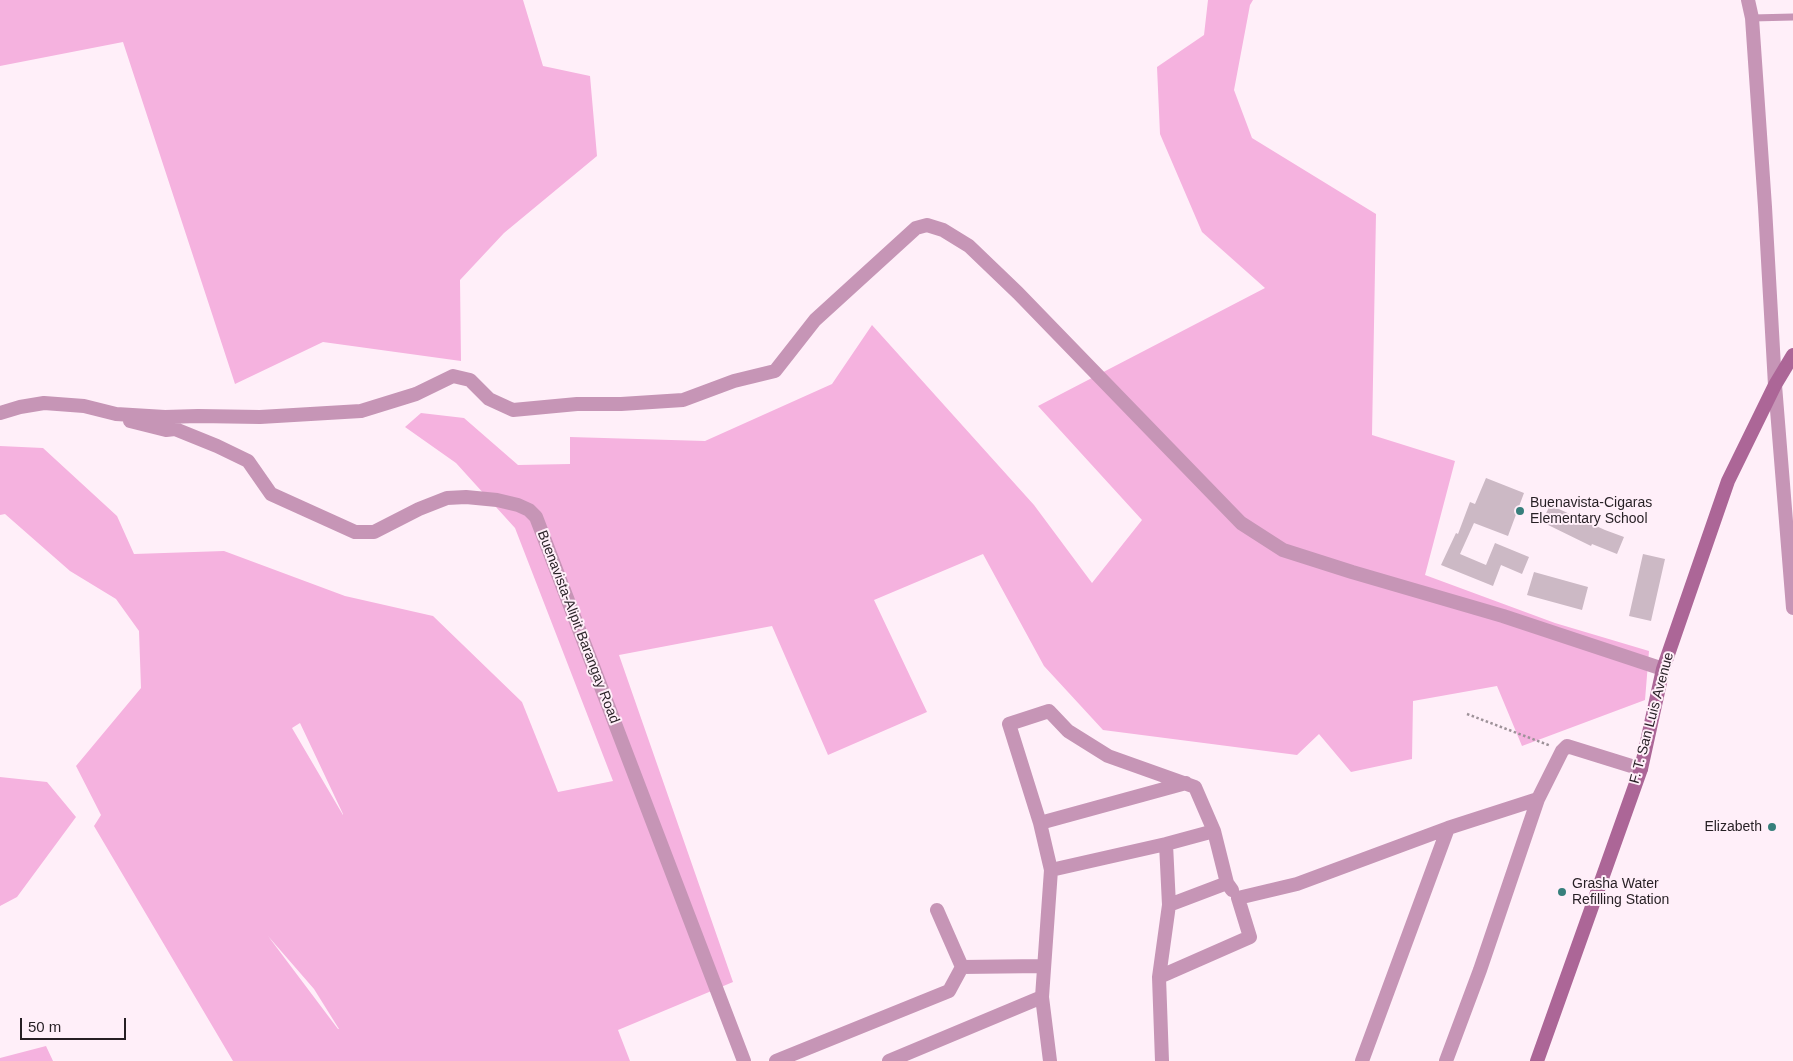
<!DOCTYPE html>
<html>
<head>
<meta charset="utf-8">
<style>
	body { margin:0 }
	#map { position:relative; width:1793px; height:1061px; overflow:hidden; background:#ffeff9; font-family:Helvetica,sans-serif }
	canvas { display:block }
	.scale { position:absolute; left:20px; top:1018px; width:106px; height:22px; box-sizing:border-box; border:2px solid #261f24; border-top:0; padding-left:6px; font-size:15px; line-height:18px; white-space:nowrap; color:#261f24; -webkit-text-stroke:4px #ffeff9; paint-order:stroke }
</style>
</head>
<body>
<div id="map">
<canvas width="1793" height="1061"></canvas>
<div class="scale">50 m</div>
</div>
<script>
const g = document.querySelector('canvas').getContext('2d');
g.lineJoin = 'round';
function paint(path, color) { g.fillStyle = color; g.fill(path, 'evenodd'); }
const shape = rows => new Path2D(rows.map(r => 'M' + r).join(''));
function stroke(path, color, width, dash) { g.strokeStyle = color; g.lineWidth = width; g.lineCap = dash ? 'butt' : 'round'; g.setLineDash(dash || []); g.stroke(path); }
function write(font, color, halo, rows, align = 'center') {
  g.font = font + ' Helvetica,sans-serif'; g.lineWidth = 4; g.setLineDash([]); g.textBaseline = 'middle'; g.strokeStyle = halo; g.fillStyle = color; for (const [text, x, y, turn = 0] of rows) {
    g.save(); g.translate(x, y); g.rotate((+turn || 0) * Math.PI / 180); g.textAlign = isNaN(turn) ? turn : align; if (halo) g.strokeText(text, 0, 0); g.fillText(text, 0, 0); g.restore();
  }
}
const green = shape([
	[0,0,523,0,543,66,590,76,597,156,504,233,460,280,461,361,323,342,235,384,123,42,0,66],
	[1208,0,1253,0,1250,5,1234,90,1252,138,1376,214,1372,435,1455,461,1425,575,1555,623,1649,651,1645,700,1522,746,1497,686,1413,701,1412,759,1351,772,1319,734,1297,755,1103,730,1044,666,983,554,874,600,927,712,828,755,772,626,619,655,733,982,618,1030,630,1061,233,1061,94,826,101,815,76,766,141,688,139,631,116,599,70,571,5,514,0,515,0,446,43,448,117,516,134,554,224,551,345,596,433,616,522,702,558,792,613,781,515,528,456,463,405,427,421,413,464,418,518,465,570,464,570,437,705,441,832,384,872,325,1034,505,1092,583,1142,520,1038,406,1265,288,1202,232,1160,134,1157,67,1204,35],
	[300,723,343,814,343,815,292,728],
	[268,936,314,989,339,1029,338,1029],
	[0,777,47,782,76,817,17,897,0,906],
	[46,1046,53,1061,0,1061,0,1058]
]);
const building = shape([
	[1486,478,1524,493,1508,536,1474,523,1460,554,1486,565,1495,543,1529,557,1522,574,1501,565,1493,586,1441,565,1456,533,1458,534,1470,502,1475,504],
	[1550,505,1605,530,1624,537,1617,554,1592,544,1591,546,1542,522],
	[1643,554,1665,559,1651,621,1629,616],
	[1534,572,1588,587,1582,610,1527,595]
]);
const path = shape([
	[1467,714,1551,746]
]);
const service = shape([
	[1752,18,1793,17]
]);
const minor = shape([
	[1748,0,1752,18,1765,207,1775,385,1793,608],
	[0,413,20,407,44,403,84,406,116,414,165,417,198,416,260,417,361,411,416,394,453,376,470,380,489,399,513,410,577,404,621,404,683,400,734,381,775,371,815,320,916,228,927,225,943,230,969,246,1018,293,1241,523,1283,550,1352,572,1503,616,1663,669],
	[130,421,166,430,175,429,217,446,248,461,271,494,355,532,374,532,419,509,447,498,466,497,497,500,518,505,529,510,536,517,744,1061],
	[1040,823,1186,783],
	[1051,870,1166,844,1214,831],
	[1169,905,1227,883,1232,890],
	[937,910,962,967,1043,966],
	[1159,977,1250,937,1238,898,1297,884,1448,828,1538,799],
	[776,1061,949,991,962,967],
	[889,1061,1042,997],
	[1050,1061,1042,997,1051,870,1040,823,1009,724,1049,711,1068,731,1108,756,1195,787,1214,831,1227,883],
	[1162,1061,1159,977,1169,905,1166,844],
	[1362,1061,1448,828],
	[1446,1061,1480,970,1538,799,1562,751,1567,746,1641,769]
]);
const secondary = shape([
	[1537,1061,1641,769,1663,669,1728,481,1775,385,1793,355]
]);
const markers = [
	[1520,511,5,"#377f7c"],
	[1772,827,5,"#377f7c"],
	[1562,892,5,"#377f7c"]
];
const poiNames = [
	["Buenavista-Cigaras",1530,503],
	["Elementary School",1530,519],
	["Elizabeth",1762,827,"right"],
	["Grasha Water",1572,884],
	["Refilling Station",1572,900]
];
const streetNames = [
	["Buenavista-Alipit Barangay Road",578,627,69],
	["F. T. San Luis Avenue",1652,718,-75]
];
paint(green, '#f5b2df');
paint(building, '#ccb9c5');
stroke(path, '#9e9299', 2.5, [2.5, 2.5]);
stroke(service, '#c695b6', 7);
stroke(minor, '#c695b6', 14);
stroke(secondary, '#ac6697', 14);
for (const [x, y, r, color] of markers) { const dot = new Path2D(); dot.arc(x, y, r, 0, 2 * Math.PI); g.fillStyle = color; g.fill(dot); stroke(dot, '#ffeff9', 2); }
write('14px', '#261f24', '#ffeff9', poiNames, 'left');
write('14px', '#261f24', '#ffeff9', streetNames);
</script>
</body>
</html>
